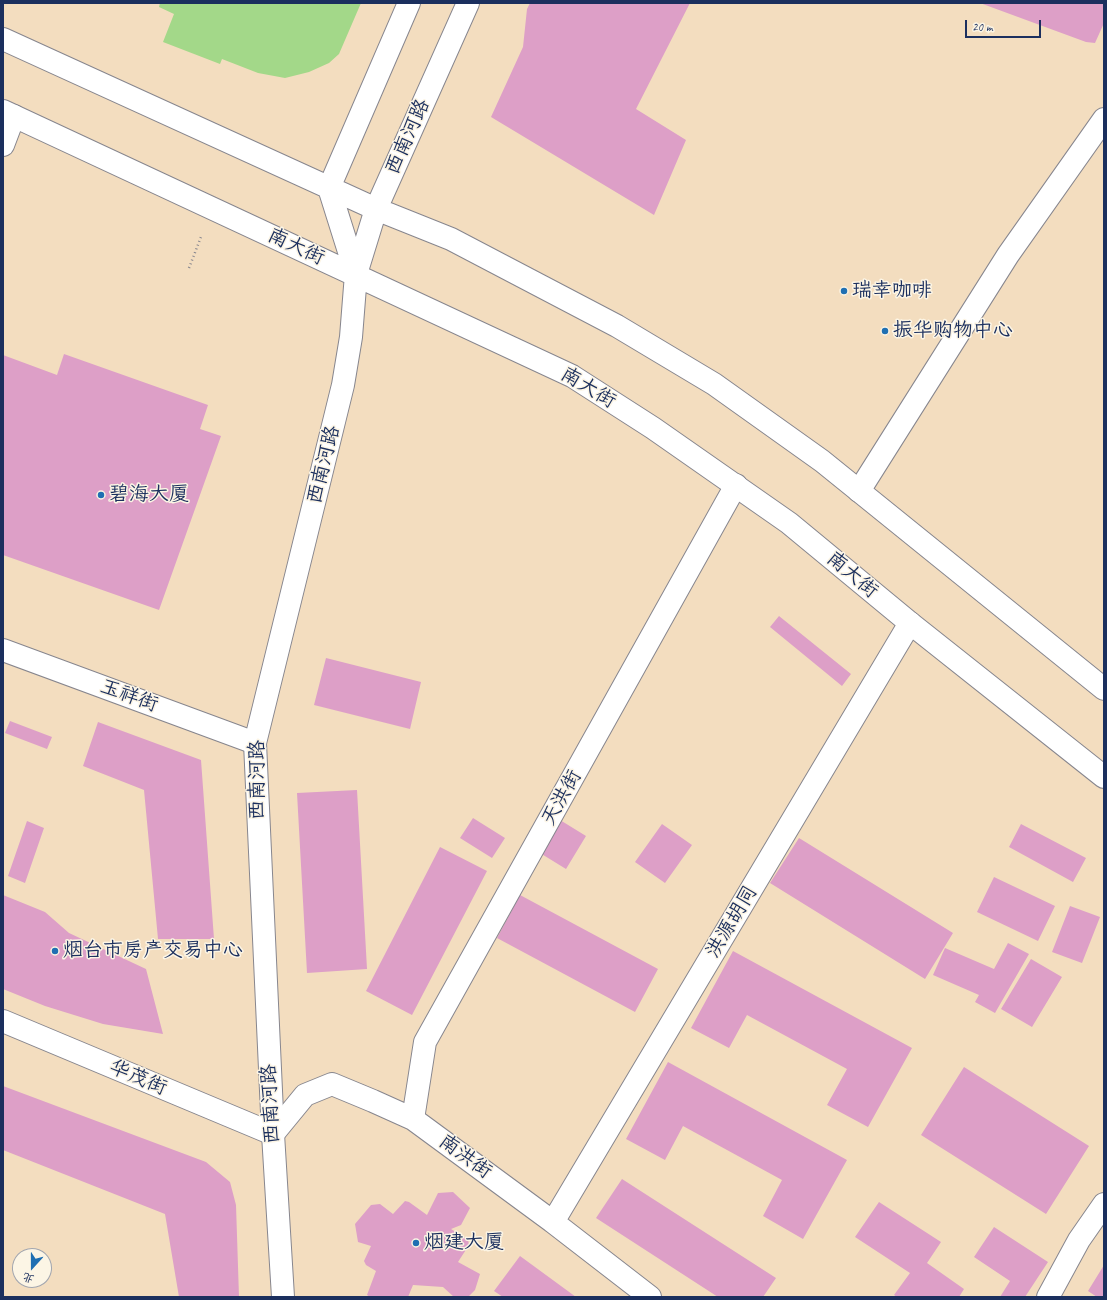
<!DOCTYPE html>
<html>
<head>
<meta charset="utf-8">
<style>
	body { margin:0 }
	#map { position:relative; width:1107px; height:1300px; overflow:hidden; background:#f3ddbf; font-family:Caveat,"LXGW WenKai TC",sans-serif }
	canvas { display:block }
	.frame { position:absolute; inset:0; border:4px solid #1b2f5e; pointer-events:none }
	.north { position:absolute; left:12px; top:1248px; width:40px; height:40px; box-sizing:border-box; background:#fcf5e5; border:1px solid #a2a6af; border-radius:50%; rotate:201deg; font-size:11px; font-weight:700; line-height:16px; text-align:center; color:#1b2f5e }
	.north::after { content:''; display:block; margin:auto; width:14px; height:18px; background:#1f6fb2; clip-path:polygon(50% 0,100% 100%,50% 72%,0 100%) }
	.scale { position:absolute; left:965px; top:20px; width:76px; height:18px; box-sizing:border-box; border:2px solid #1b2f5e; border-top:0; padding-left:5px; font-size:12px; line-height:14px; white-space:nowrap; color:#1b2f5e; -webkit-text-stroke:3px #fcf5e5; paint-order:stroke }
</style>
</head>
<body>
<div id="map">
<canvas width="1107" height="1300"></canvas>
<div class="frame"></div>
<div class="north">北</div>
<div class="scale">20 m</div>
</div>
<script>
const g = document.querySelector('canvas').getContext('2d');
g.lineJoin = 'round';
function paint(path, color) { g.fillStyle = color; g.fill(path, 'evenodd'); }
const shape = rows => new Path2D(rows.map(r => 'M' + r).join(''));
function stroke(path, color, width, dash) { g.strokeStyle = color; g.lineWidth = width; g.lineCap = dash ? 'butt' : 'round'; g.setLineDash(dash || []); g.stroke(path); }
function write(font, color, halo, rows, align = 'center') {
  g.font = font + ' Caveat,"LXGW WenKai TC",sans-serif'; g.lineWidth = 3; g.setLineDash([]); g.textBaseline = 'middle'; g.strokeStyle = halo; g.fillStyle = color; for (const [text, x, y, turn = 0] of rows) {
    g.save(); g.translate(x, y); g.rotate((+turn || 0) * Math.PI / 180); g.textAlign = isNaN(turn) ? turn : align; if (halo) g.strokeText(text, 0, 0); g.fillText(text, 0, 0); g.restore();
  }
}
const green = shape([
	[160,3,361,3,339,54,329,63,309,72,285,78,258,73,222,59,220,64,163,42,174,14,159,7]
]);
const building = shape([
	[530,3,690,3,636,109,686,140,654,215,491,117,523,47,527,9],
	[980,3,1104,3,1104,23,1095,43,1086,42],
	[64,354,208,405,200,429,221,436,159,610,3,555,3,355,57,375],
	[779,616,851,674,842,686,770,627],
	[326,658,421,682,410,729,314,705],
	[10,721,52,737,47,749,5,733],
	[98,722,201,760,214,939,158,939,144,790,83,766],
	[357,790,367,969,307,973,297,793],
	[473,818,505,838,492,858,460,838],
	[560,820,586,836,566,869,540,853],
	[27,821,44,828,25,883,8,876],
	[662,824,692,845,665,883,635,862],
	[1021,824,1086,858,1073,882,1009,847],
	[799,838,953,933,925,979,770,883],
	[440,847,487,871,412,1015,366,991],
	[994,877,1055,906,1038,941,977,912],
	[3,895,45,912,69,933,146,969,163,1034,103,1024,45,1006,3,989],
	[520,895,658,969,635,1012,497,938],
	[1070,906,1100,917,1082,963,1052,952],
	[1008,943,1029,954,995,1013,975,1002,979,995,933,975,945,948,994,969],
	[733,951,912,1048,868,1127,827,1105,847,1069,747,1015,729,1048,691,1028],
	[1031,959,1062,977,1032,1027,1001,1009],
	[668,1062,847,1160,803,1239,763,1216,782,1180,683,1126,665,1160,626,1139],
	[964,1067,1089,1146,1046,1214,921,1135],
	[3,1086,206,1162,230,1182,236,1205,239,1297,179,1297,165,1214,3,1150],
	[622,1179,776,1278,763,1297,718,1297,596,1218],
	[453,1192,470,1208,461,1225,451,1229,468,1240,469,1245,458,1262,480,1274,475,1290,468,1297,454,1297,443,1287,413,1285,408,1297,370,1297,367,1295,376,1271,366,1265,364,1261,371,1246,358,1242,355,1224,371,1205,380,1204,393,1214,405,1201,409,1202,427,1215,438,1193],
	[879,1202,941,1242,927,1263,964,1289,959,1297,897,1297,894,1295,910,1273,855,1237],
	[994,1227,1048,1262,1025,1297,1000,1297,1010,1281,974,1257],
	[520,1256,576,1297,503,1297,494,1291],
	[1104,1265,1104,1297,1097,1297,1088,1291]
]);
const path = shape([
	[189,268,201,237]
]);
const minor = shape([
	[3,145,14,116],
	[859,491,1008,255,1104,119],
	[3,650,255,743],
	[3,1021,273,1134,305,1095,332,1084,373,1101,413,1119,553,1222,650,1297],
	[413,1119,425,1042,736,485],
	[553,1222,910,623],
	[1048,1297,1079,1240,1104,1204]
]);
const major = shape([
	[3,39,376,209,451,239,617,326,714,384,822,461,1104,689],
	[3,111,572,376,653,428,789,523,910,623,1104,777],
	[356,274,329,188,409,3],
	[283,1297,273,1134,255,743,343,385,351,337,356,274,376,209,468,3]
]);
const markers = [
	[844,291,4,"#1f6fb2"],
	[885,331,4,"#1f6fb2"],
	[101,495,4,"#1f6fb2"],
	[55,951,4,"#1f6fb2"],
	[416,1243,4,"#1f6fb2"]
];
const streetNames = [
	["西南河路",408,137,-66],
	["南大街",296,247,25],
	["南大街",588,388,31],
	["西南河路",324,465,-76],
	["南大街",852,575,40],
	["玉祥街",129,696,20],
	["西南河路",258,780,-90],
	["天洪街",562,798,-61],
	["洪源胡同",732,922,-59],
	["华茂街",138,1078,23],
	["西南河路",271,1104,-93],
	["南洪街",465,1157,36]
];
const poiNames = [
	["瑞幸咖啡",852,291],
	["振华购物中心",893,331],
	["碧海大厦",109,495],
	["烟台市房产交易中心",63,951],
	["烟建大厦",424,1243]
];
paint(green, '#a3d889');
paint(building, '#dd9fc7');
stroke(minor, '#87868e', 24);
stroke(major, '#87868e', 24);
stroke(path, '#87868e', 2.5, [1, 3]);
stroke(minor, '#fff', 22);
stroke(major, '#fff', 22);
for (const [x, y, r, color] of markers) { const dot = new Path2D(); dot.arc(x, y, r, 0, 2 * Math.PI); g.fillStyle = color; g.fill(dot); stroke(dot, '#fcf5e5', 1.5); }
write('20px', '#1b2f5e', '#fcf5e5', streetNames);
write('20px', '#1b2f5e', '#fcf5e5', poiNames, 'left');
</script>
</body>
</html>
